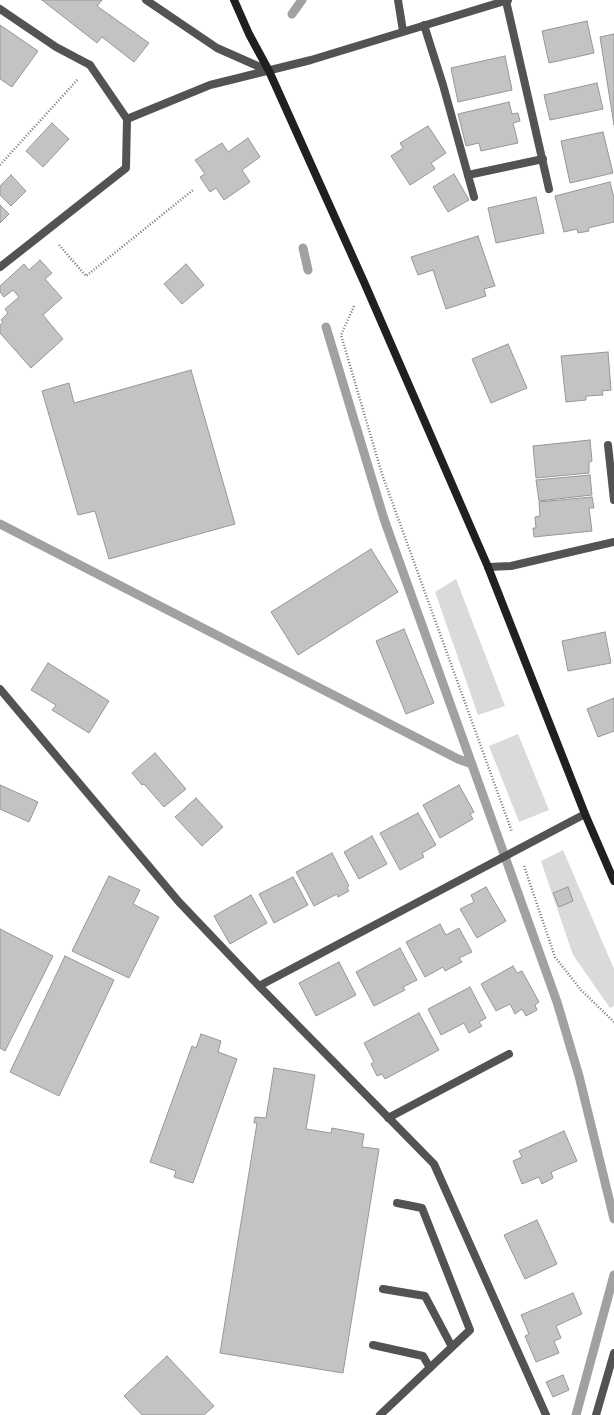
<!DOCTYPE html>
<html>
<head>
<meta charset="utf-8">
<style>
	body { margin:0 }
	canvas { display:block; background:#fff }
</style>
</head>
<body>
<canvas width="614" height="1415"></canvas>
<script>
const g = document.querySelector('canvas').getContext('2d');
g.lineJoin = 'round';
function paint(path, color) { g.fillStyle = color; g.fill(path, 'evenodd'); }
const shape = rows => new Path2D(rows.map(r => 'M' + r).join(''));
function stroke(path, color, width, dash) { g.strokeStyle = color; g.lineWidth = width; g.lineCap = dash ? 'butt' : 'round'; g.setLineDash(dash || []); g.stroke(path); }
const green = shape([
	[456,579,505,706,478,715,435,592],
	[518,734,549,810,519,822,489,746],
	[563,850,614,969,614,1006,610,1008,573,955,541,861]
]);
const stream = shape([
	[292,14,302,0],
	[303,248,308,270],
	[326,327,384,519,557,1002,579,1076,614,1219],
	[0,524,458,759,472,764],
	[576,1415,614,1275]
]);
const building = shape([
	[42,0,102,0,97,6,149,43,134,62,102,37,97,43,42,0],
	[587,21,594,53,549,63,542,31,587,21],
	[0,25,38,51,12,87,0,79,0,25],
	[614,34,614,125,600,37,614,34],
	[505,56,512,90,458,102,451,68,505,56],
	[597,83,603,109,550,120,544,95,597,83],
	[509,102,512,114,518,113,520,121,513,123,518,143,481,151,479,143,466,146,458,114,509,102],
	[52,123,69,139,43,167,26,151,52,123],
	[428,126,446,153,431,163,435,169,410,185,391,156,403,148,400,143,428,126],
	[603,132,613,173,570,183,561,141,603,132],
	[248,138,260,157,242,170,250,182,224,200,216,188,210,192,200,177,205,174,195,160,222,143,228,152,248,138],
	[454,174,469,200,448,212,433,187,454,174],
	[11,175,26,191,11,206,0,195,0,186,11,175],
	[610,182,614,198,614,222,588,228,589,231,578,233,577,229,564,232,555,196,610,182],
	[536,197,544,233,496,243,488,208,536,197],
	[0,205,9,214,0,223,0,205],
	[478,236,495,286,484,289,486,296,446,309,433,270,418,275,411,257,478,236],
	[40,260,52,273,45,279,62,298,43,315,63,339,31,368,0,333,0,325,3,322,1,320,8,313,5,309,19,297,13,290,4,297,0,292,0,286,24,264,29,270,40,260],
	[186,264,204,285,182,304,164,284,186,264],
	[508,344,527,388,491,403,472,359,508,344],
	[608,352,611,390,602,391,603,395,586,396,586,400,566,402,561,356,608,352],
	[191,370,235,524,109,559,95,511,78,515,42,391,69,383,74,403,191,370],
	[590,440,592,461,589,462,589,473,536,478,533,446,590,440],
	[590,475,592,495,539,501,536,480,590,475],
	[592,497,594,508,589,508,592,531,534,537,533,528,536,528,535,517,540,516,539,502,592,497],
	[371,549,398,592,298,655,271,612,371,549],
	[404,629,434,703,406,714,376,641,404,629],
	[605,632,611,663,568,671,562,641,605,632],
	[48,663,109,701,89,733,52,710,56,705,31,690,48,663],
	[614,698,614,731,598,737,587,709,614,698],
	[155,753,186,789,164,807,144,784,142,785,132,773,155,753],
	[0,785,38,802,29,822,0,809,0,785],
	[459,785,474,812,470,814,473,819,440,838,423,805,459,785],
	[196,798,223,827,202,846,175,817,196,798],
	[418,813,436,845,422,853,424,857,400,870,380,833,418,813],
	[372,836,387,864,359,879,344,852,372,836],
	[332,853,349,886,347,888,349,891,338,897,337,894,314,906,296,872,332,853],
	[109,876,140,890,133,904,159,917,129,978,72,951,109,876],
	[293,877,308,905,274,923,259,894,293,877],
	[486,887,506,921,477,938,460,909,474,902,471,895,486,887],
	[568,887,573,901,559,907,553,893,568,887],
	[251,895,267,923,230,944,214,916,251,895],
	[440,924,446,935,459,928,472,952,459,958,462,962,445,971,443,967,425,977,406,942,440,924],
	[0,929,53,956,5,1051,0,1048,0,929],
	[400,948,417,980,403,987,405,990,374,1006,356,972,400,948],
	[65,956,114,980,59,1096,10,1072,65,956],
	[339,962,356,995,316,1016,299,983,339,962],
	[513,966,517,973,522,971,539,1002,535,1005,537,1010,526,1016,522,1009,515,1014,510,1004,496,1011,481,984,513,966],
	[470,987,486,1018,479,1022,482,1026,469,1033,464,1023,441,1035,428,1009,470,987],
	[419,1013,439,1050,385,1079,382,1074,377,1076,371,1064,374,1062,364,1043,419,1013],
	[201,1034,221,1041,218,1052,237,1059,193,1183,174,1177,176,1171,150,1162,192,1046,196,1048,201,1034],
	[274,1068,315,1075,306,1129,331,1133,332,1128,364,1134,362,1147,379,1149,343,1373,220,1353,257,1123,254,1123,255,1117,266,1118,274,1068],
	[564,1131,577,1161,551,1172,553,1178,542,1184,539,1177,522,1184,513,1161,522,1157,519,1151,564,1131],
	[537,1220,557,1264,525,1279,504,1235,537,1220],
	[573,1293,582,1314,556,1326,561,1338,554,1341,559,1353,536,1362,525,1336,529,1334,521,1315,573,1293],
	[167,1356,214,1406,204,1415,142,1415,124,1396,167,1356],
	[563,1375,569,1390,553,1397,546,1382,563,1375]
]);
const path = shape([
	[0,165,78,79],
	[59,245,86,276,193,190],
	[354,306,341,335,382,474,512,832],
	[524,866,555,957,581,990,614,1022]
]);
const lane = shape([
	[0,9,56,47,90,65],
	[424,25,443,85,474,197],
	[383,1289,425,1296,452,1347],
	[373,1345,423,1356,430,1368],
	[380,1415,470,1330,422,1208,397,1203]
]);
const street = shape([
	[146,0,217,48,269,71],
	[398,0,403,31],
	[506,1,549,189],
	[127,119,210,85,311,60,508,0],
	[468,175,543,159],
	[0,267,126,168,127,119,90,65],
	[608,445,614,500],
	[488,567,511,566,614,542],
	[0,689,179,902,259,986,434,1164,546,1415],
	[259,986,585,814],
	[388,1118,509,1054],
	[596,1415,614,1353]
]);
const secondary = shape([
	[234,0,249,34,269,71,364,282,488,567,585,814,614,881]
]);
paint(green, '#dadada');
stroke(stream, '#a1a1a1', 9);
paint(building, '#c3c3c3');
stroke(building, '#979797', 1);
stroke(path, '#757575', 2.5, [1, 2]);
stroke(lane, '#535353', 8);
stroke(street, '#535353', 8);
stroke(secondary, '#202020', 8);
</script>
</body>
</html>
